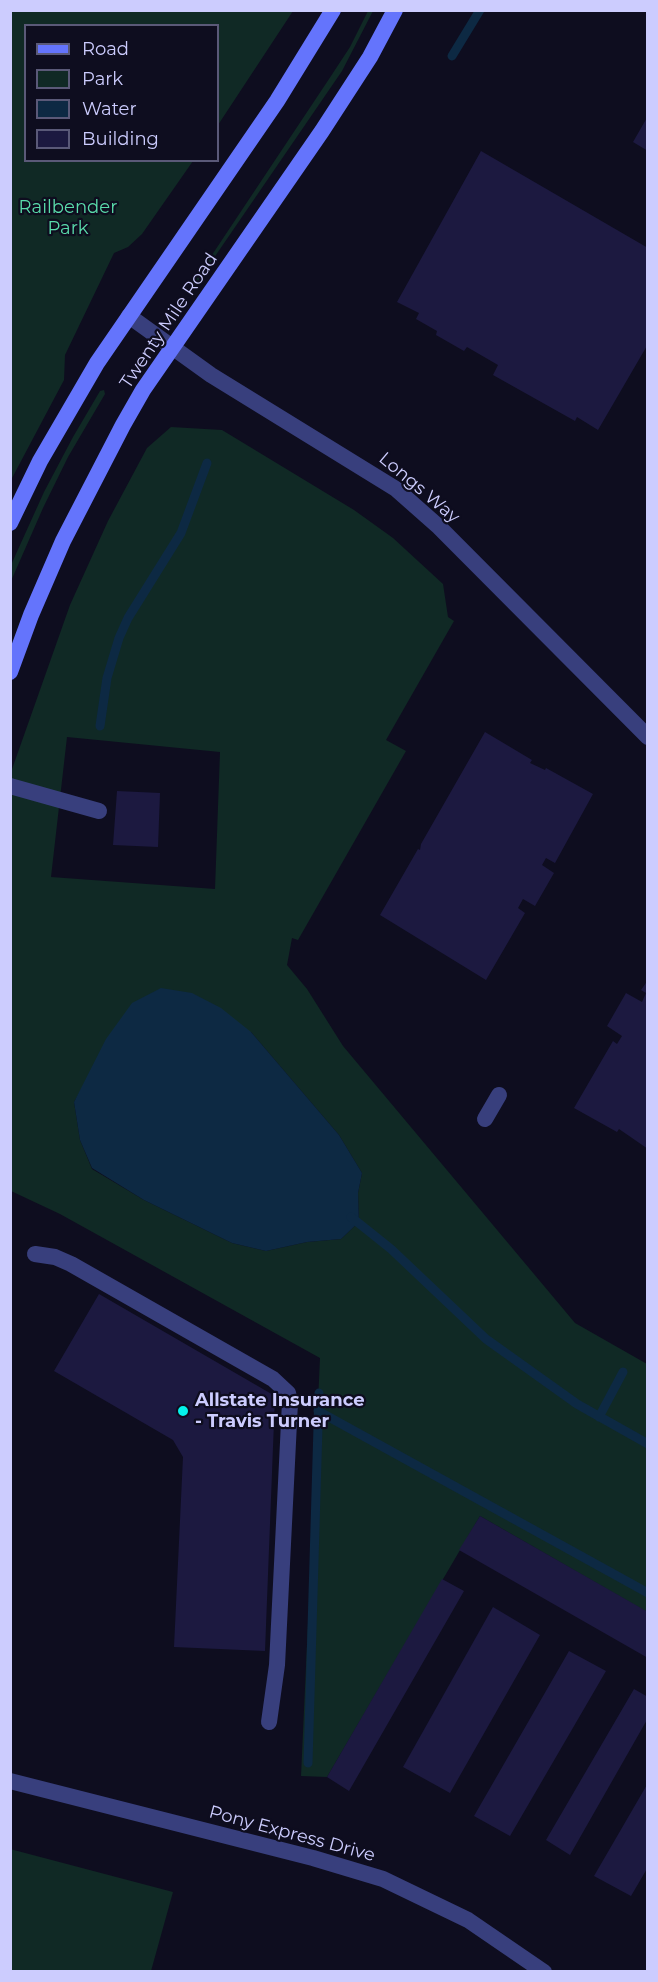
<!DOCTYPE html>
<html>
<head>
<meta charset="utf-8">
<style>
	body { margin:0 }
	#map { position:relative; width:658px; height:1982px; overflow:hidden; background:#0e0d1f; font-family:Montserrat,sans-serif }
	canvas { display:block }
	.frame { position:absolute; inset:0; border:12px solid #ccccfe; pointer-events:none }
	.legend { position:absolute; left:24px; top:24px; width:195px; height:138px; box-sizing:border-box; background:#0e0d1f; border:2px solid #5a5978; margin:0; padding:8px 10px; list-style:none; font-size:18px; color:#ccccfe }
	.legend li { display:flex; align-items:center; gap:12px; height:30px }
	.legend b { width:30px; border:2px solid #5a5978 }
</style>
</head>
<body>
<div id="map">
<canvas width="658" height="1982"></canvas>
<div class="frame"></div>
<ul class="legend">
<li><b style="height:8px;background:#6474fc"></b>Road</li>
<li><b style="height:16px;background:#102925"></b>Park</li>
<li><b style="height:16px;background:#0d2943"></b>Water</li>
<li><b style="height:16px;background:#1c1940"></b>Building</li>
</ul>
</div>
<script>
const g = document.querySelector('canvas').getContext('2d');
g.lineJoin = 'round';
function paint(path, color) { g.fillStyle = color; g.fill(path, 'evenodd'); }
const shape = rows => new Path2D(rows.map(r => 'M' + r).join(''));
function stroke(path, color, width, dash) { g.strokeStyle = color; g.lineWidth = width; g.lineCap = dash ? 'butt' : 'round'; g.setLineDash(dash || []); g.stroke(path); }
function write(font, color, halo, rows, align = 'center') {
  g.font = font + ' Montserrat,sans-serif'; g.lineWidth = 4.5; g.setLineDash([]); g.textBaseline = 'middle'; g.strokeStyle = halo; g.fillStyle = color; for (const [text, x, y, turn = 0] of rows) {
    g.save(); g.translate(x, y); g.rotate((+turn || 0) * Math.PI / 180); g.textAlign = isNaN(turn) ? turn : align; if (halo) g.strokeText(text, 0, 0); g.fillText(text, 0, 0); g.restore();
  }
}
const green = shape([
	[11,10,293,11,218,125,218,26,26,26,26,160,193,161,142,234,128,247,114,253,65,355,64,380,11,480],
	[368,11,373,11,342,71,194,287,190,288,331,76,350,47],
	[104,390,105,394,68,457,43,508,11,581,11,565,44,492,73,437,100,391],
	[171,427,222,430,354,510,393,538,443,584,448,617,454,621,386,740,406,751,298,940,292,938,287,965,307,989,343,1046,575,1323,647,1364,647,1612,480,1516,327,1777,301,1776,320,1358,60,1214,11,1191,11,772,70,605,108,521,147,448],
	[67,737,220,752,215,889,51,877],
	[251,1032,339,1135,362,1173,358,1193,359,1222,341,1239,307,1242,266,1251,232,1243,144,1200,92,1169,80,1140,74,1102,81,1090],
	[10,1849,173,1892,151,1971,11,1971]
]);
const water = shape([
	[161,988,192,993,221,1008,251,1032,339,1135,362,1173,358,1193,359,1222,341,1239,307,1242,266,1251,232,1243,144,1200,92,1168,80,1140,74,1102,106,1039,132,1003]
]);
const stream = shape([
	[452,56,480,10],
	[100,726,107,678,119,638,128,618,181,533,207,463],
	[351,1217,391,1249,486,1339,577,1404,648,1444],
	[318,1411,648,1593],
	[599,1417,623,1372],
	[308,1763,319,1393]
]);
const building = shape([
	[648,116,648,151,633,142],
	[481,151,648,248,648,344,598,430,577,417,575,421,493,375,498,365,467,347,464,351,436,335,437,331,416,319,419,313,397,302],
	[485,732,532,760,530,763,545,770,546,768,593,794,555,863,546,858,542,865,554,873,535,906,523,899,518,908,525,913,486,980,380,915,418,849,420,850,421,844],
	[117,791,160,793,158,847,113,845],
	[648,980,648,1149,619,1129,617,1132,574,1108,613,1041,617,1044,622,1036,607,1026,626,993,642,1002,646,993,641,990],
	[99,1294,275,1396,265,1651,174,1647,183,1457,173,1440,54,1371],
	[480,1516,648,1612,648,1658,459,1550],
	[442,1579,464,1591,349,1791,327,1777],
	[493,1607,540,1635,450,1793,403,1767],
	[569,1651,606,1671,510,1836,474,1816],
	[634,1689,648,1697,648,1718,570,1855,546,1840],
	[648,1783,648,1867,631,1896,594,1876]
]);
const service = shape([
	[10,786,99,811],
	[485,1119,499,1095],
	[35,1254,55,1257,71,1264,273,1379,288,1393,290,1402,277,1665,269,1722]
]);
const tertiary = shape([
	[129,316,211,375,396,489,439,527,648,737],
	[10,1781,313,1858,383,1879,468,1920,544,1972]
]);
const secondary = shape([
	[10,523,40,461,97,363,277,101,333,10],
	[10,672,31,615,63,541,123,425,143,390,322,131,370,57,395,10]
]);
const markers = [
	[183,1411,6,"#04f2eb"]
];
const parkNames = [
	["Railbender",68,208],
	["Park",68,229]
];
const streetNames = [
	["Twenty Mile Road",169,321,-56],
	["Longs Way",419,488,40],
	["Pony Express Drive",292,1834,15]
];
const poiNames = [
	["Allstate Insurance",195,1401],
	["- Travis Turner",195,1422]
];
paint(green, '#102925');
paint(water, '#0d2943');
stroke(stream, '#0d2943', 9);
paint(building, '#1c1940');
stroke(service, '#383f7d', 16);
stroke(tertiary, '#383f7d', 16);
stroke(secondary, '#6474fc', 16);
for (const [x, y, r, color] of markers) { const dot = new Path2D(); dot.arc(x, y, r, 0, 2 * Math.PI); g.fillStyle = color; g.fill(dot); stroke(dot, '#0e0d1f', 2); }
write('18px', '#5adcab', '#0e0d1f', parkNames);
write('18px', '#ccccfe', '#0e0d1f', streetNames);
write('bold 18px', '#ccccfe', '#0e0d1f', poiNames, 'left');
</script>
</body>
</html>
